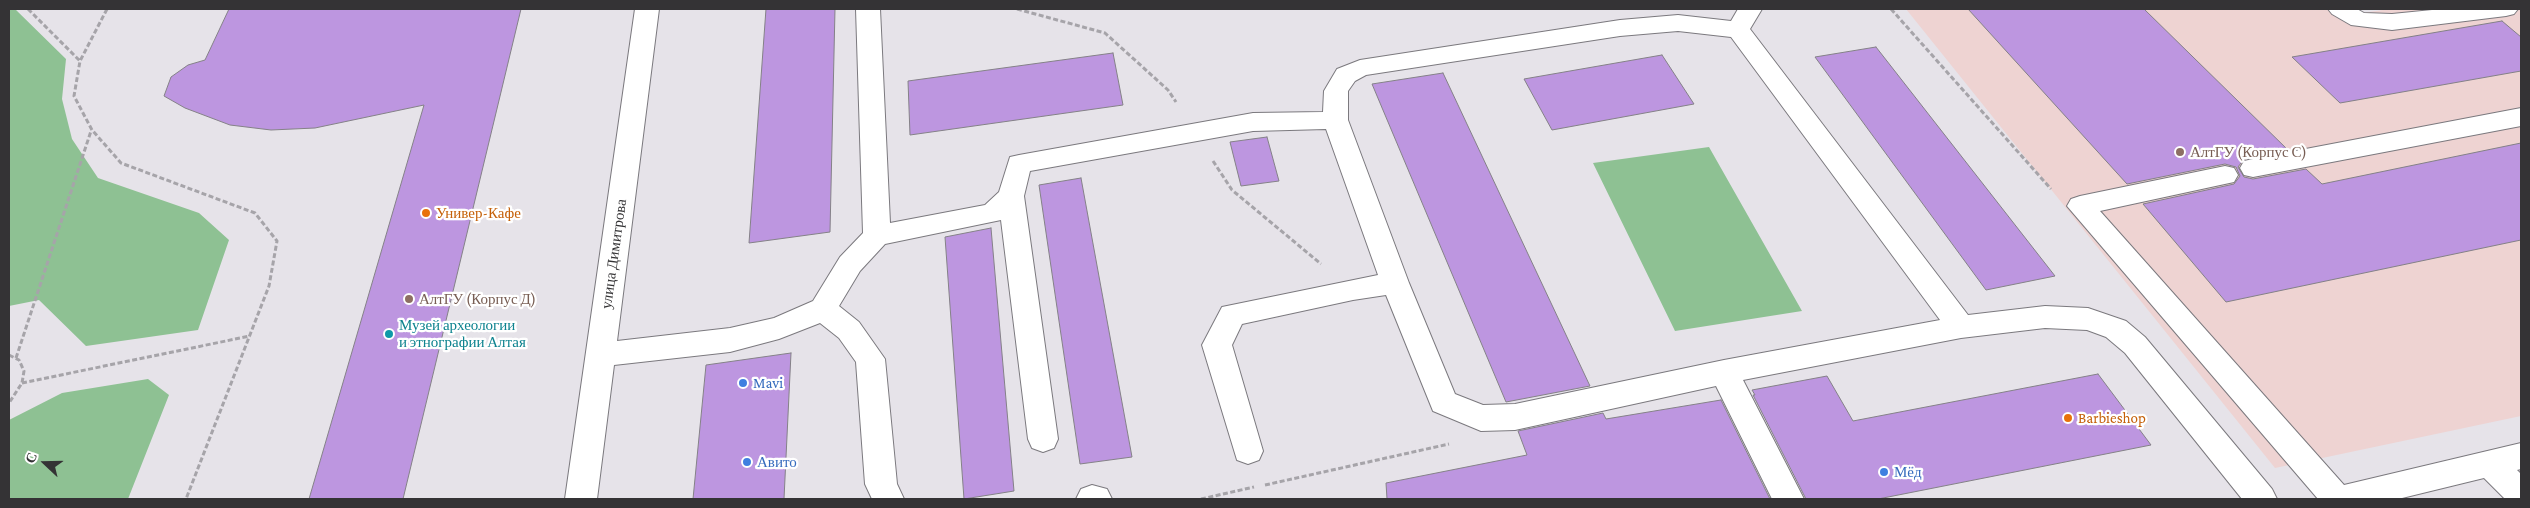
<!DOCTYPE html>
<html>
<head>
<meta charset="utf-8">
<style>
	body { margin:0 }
	#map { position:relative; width:2530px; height:508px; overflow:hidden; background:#e6e3e9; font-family:"Crimson Pro",serif }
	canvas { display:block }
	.frame { position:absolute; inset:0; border:10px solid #343335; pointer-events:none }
	.north { position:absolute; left:20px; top:438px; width:50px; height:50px; -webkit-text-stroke:4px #fff; paint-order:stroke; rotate:291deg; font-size:14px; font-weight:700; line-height:20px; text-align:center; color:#343335 }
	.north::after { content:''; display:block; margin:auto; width:18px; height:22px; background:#343335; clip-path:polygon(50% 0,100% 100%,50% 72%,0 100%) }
</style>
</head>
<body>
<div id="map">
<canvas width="2530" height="508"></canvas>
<div class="frame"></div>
<div class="north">С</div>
</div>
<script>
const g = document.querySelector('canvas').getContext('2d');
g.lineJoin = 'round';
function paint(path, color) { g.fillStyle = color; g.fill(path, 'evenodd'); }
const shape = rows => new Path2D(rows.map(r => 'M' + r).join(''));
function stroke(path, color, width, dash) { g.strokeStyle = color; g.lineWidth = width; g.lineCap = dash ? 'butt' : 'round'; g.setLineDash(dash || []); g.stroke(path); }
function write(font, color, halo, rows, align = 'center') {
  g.font = font + ' "Crimson Pro",serif'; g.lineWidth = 4.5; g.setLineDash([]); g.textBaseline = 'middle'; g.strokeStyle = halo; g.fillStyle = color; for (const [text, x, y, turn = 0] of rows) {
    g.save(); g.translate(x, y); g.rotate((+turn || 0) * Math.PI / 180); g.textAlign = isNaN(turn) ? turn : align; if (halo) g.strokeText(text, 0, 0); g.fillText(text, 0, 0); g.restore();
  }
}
const commercial = shape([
	[1906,9,2332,9,2341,16,2390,9,2521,9,2521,416,2275,468]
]);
const green = shape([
	[9,9,15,9,66,59,62,99,72,139,98,178,199,213,229,240,198,330,86,346,39,300,9,306],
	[1709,147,1802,311,1675,331,1593,163],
	[148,379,169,395,128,499,9,499,9,420,62,393]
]);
const building = shape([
	[229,9,521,9,403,499,309,499,424,105,315,128,271,130,230,125,185,108,164,96,171,77,188,65,205,60,229,9],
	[766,9,835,9,830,232,749,243,766,9],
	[1968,9,2144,9,2288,150,2244,159,2238,167,2244,177,2253,179,2306,169,2322,184,2521,143,2521,240,2226,302,2143,204,2234,184,2240,176,2236,167,2225,164,2127,184,1968,9],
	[2502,21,2521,37,2521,71,2340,103,2292,57,2502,21],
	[1876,47,2055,276,1986,290,1815,57,1876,47],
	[1113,53,1123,105,910,135,908,81,1113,53],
	[1662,55,1694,104,1552,130,1524,79,1662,55],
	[1443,73,1590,386,1506,402,1372,84,1443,73],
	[1267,137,1279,181,1241,186,1230,142,1267,137],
	[1081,178,1132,457,1080,464,1039,185,1081,178],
	[991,228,1014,491,964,499,945,237,991,228],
	[791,353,784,499,693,499,706,365,791,353],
	[2098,374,2151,445,1878,499,1806,499,1753,395,1755,395,1752,390,1827,376,1853,421,2098,374],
	[1721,400,1770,499,1387,499,1386,483,1527,455,1518,431,1603,413,1606,419,1721,400]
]);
const path = shape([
	[28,9,80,61],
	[107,9,80,61,74,96,92,130,121,163,255,213,277,241,269,286,186,499],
	[1017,9,1105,33,1168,90,1176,102],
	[1891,9,2051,189],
	[1213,161,1232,190,1321,264],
	[9,355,19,360,24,371,22,383,9,403],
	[16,358,91,131],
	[22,383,250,336],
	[1265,485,1449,444],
	[1201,499,1254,487]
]);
const minor = shape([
	[635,9,659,9,617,341,730,328,774,318,813,301,840,257,863,233,856,9,880,9,890,223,985,205,999,192,1010,157,1019,155,1253,113,1323,112,1324,91,1337,69,1360,60,1620,20,1678,15,1731,21,1738,9,1762,9,1750,29,1968,315,2045,306,2088,308,2126,321,2145,337,2272,489,2277,499,2242,499,2125,353,2106,337,2087,330,2045,328,1961,338,1743,380,1804,499,1772,499,1716,386,1515,430,1481,431,1433,411,1386,295,1353,300,1242,324,1232,345,1263,451,1259,460,1248,464,1237,460,1202,345,1222,307,1378,275,1326,129,1253,131,1030,171,1024,196,1058,439,1054,448,1043,452,1032,448,1028,439,1001,220,885,244,860,271,839,306,859,322,885,359,897,484,904,499,872,499,865,484,856,362,839,338,820,323,779,339,730,352,614,365,597,499,565,499,635,9],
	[1678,31,1731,37,1940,320,1724,360,1515,404,1483,405,1455,394,1409,283,1348,120,1348,91,1355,81,1366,75,1620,36,1678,31],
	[2328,9,2357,9,2364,13,2392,14,2442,9,2518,9,2514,14,2506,16,2392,30,2351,25,2332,14,2328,9],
	[2521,108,2521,126,2253,177,2244,175,2240,168,2244,161,2253,159,2521,108],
	[2225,166,2234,168,2238,175,2234,182,2100,211,2344,485,2521,443,2521,469,2517,470,2521,474,2521,499,2505,499,2484,478,2398,499,2318,499,2067,206,2071,199,2080,196,2225,166],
	[1092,485,1107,489,1112,499,1076,499,1081,489,1092,485]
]);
const markers = [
	[2180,152,5,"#8d6e63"],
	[426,213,5,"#e8710a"],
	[409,299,5,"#8d6e63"],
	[389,334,5,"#0f9aa8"],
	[743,383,5,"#3f7fe0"],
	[2068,418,5,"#e8710a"],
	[747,462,5,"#3f7fe0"],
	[1884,472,5,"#3f7fe0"]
];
const educationNames = [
	["АлтГУ (Корпус С)",2190,152],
	["АлтГУ (Корпус Д)",419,299]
];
const foodNames = [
	["Универ-Кафе",436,213],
	["Barbieshop",2078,418]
];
const streetNames = [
	["улица Димитрова",614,254,-82]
];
const cultureNames = [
	["Музей археологии",399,325],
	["и этнографии Алтая",399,342]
];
const shopNames = [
	["Mavi",753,383],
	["Авито",757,462],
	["Мёд",1894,472]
];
paint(commercial, '#eed3d2');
paint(green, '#8ec193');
paint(building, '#bd96e0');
stroke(building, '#848187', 1);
stroke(minor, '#7b797e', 2);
stroke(path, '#a6a4a9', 3, [5, 2.5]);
paint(minor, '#fff');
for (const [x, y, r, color] of markers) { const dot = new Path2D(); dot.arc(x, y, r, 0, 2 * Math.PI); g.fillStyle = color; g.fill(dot); stroke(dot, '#fff', 2); }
write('15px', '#785e54', '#fff', educationNames, 'left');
write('15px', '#c56008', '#fff', foodNames, 'left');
write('15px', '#343335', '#fff', streetNames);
write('15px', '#0d838f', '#fff', cultureNames, 'left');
write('15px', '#366cbe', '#fff', shopNames, 'left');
</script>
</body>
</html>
